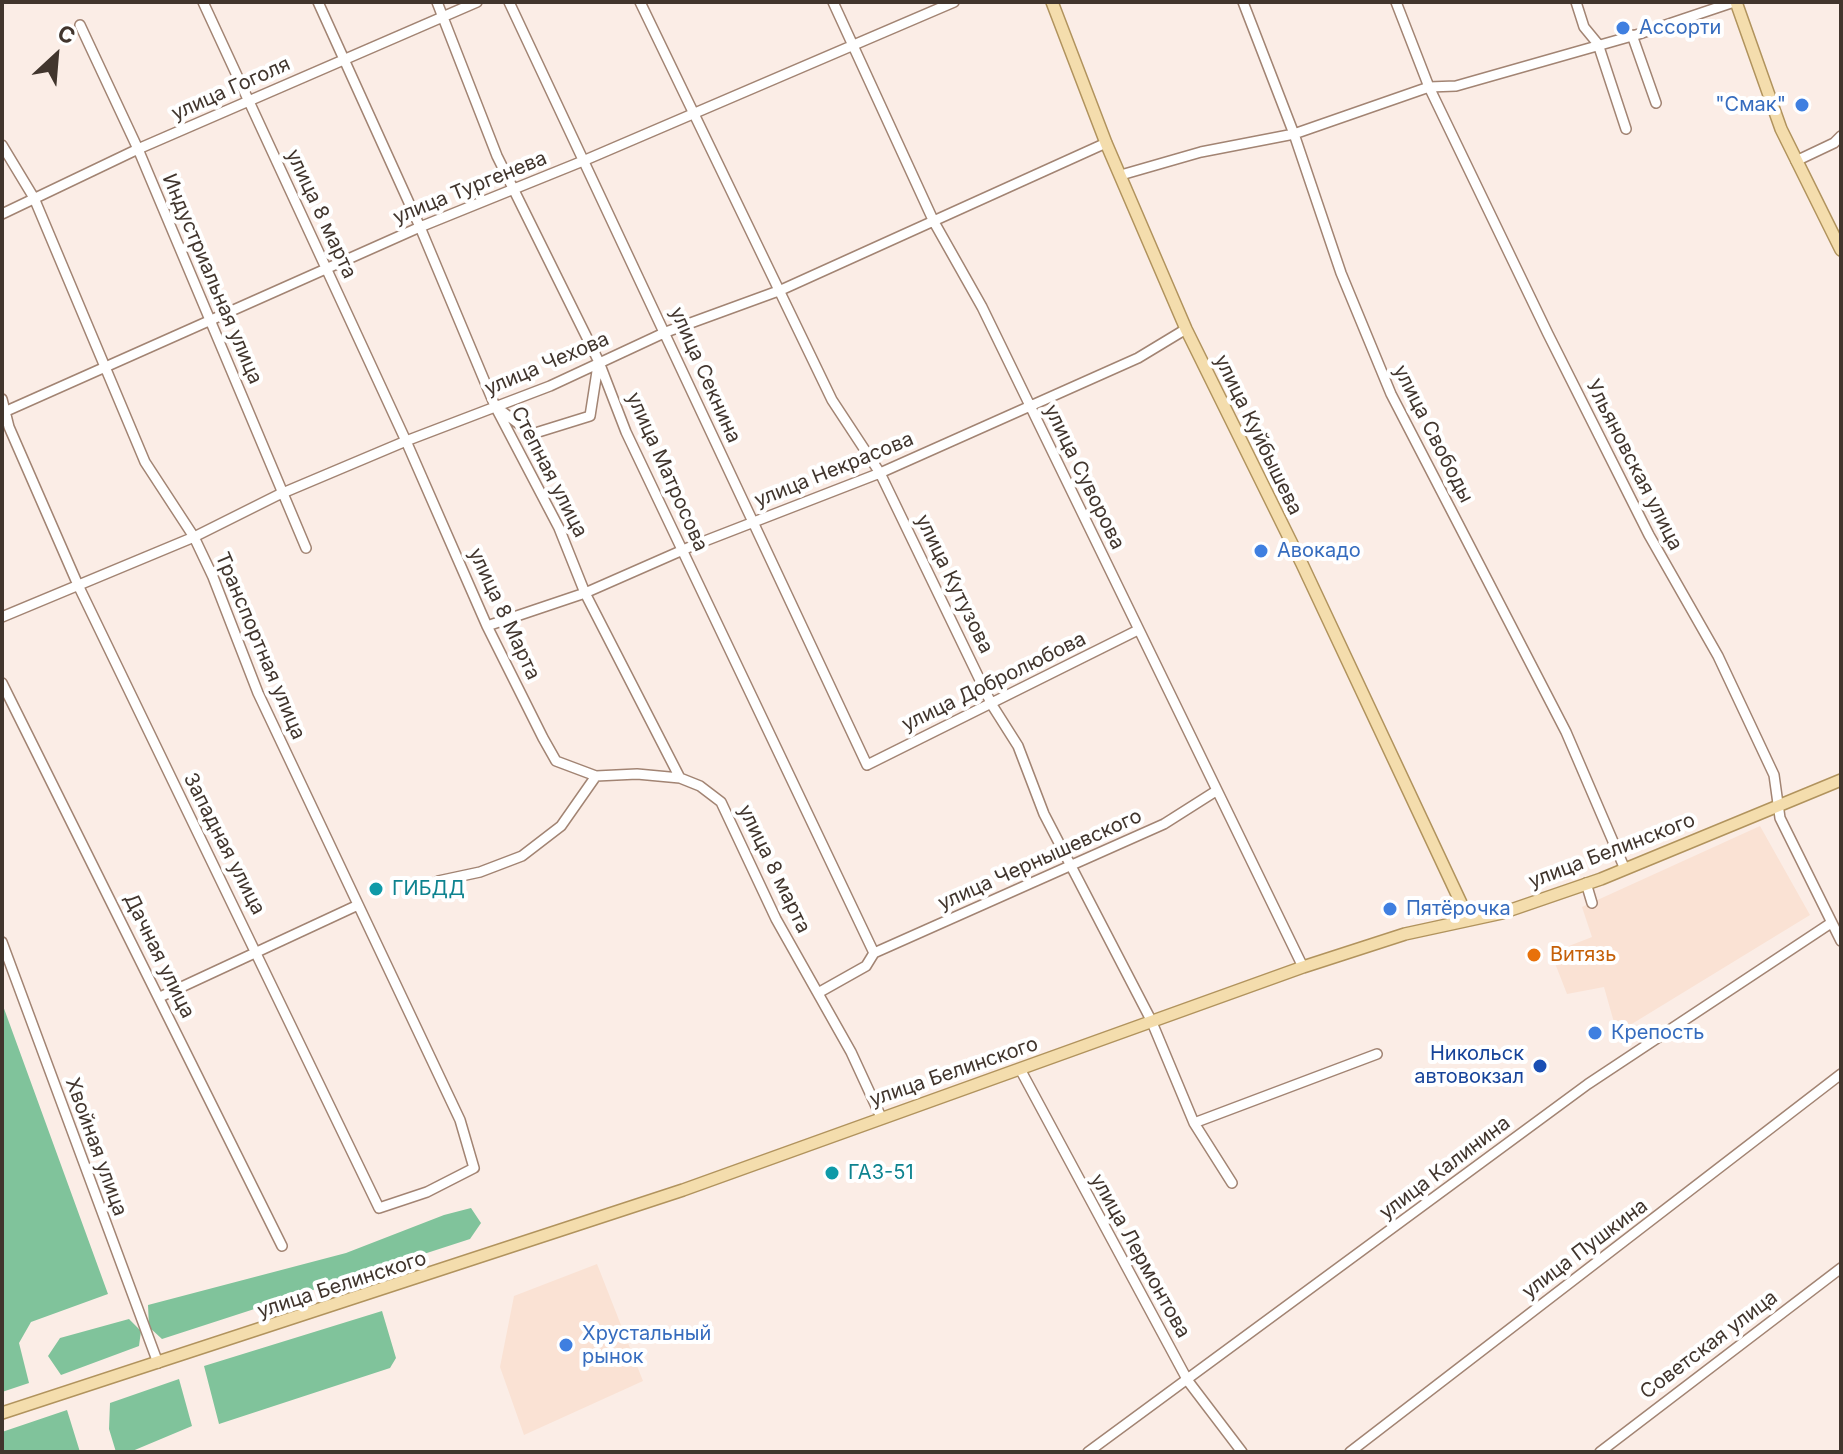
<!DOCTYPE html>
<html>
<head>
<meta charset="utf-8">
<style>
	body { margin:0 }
	#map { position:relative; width:1843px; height:1454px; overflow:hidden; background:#fbede6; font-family:Inter,sans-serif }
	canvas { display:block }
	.frame { position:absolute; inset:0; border:4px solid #41352d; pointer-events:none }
	.north { position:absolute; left:16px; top:16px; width:80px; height:80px; -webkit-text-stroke:6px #fff; paint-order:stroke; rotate:26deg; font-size:22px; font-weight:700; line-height:32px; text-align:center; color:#41352d }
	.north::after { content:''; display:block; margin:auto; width:28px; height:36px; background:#41352d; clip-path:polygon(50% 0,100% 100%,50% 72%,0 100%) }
</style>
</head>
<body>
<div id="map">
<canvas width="1843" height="1454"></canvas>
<div class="frame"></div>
<div class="north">С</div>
</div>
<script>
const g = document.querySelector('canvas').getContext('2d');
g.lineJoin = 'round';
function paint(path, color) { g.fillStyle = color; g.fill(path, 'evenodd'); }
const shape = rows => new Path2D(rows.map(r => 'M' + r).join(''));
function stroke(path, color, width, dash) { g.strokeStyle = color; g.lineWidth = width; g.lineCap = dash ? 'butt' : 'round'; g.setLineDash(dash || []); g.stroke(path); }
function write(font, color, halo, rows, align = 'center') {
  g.font = font + ' Inter,sans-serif'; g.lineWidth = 8; g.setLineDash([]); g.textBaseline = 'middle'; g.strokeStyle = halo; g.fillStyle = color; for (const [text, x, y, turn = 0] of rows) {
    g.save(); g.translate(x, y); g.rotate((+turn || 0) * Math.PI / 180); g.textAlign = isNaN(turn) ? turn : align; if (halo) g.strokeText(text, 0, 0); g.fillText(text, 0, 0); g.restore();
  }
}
const built = shape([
	[1760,826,1810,915,1617,1033,1604,987,1567,994,1551,953,1592,937,1582,907],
	[597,1264,643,1381,524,1435,500,1367,514,1296]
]);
const forest = shape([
	[2,1003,108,1294,31,1322,19,1343,29,1383,2,1392],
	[471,1208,481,1223,470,1239,162,1339,149,1327,148,1305,346,1253,444,1215],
	[382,1311,396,1358,390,1368,219,1424,204,1366],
	[129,1319,141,1331,139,1346,61,1375,48,1356,60,1338],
	[179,1379,192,1426,130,1452,116,1452,109,1429,110,1403],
	[67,1410,80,1452,2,1452,2,1432]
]);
const minor = shape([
	[203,2,406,441,487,626,543,738,556,761,596,776],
	[318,2,420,227,495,406,559,528,585,593,680,778],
	[437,2,497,156,599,362,626,432,874,953],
	[509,2,867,765,1138,630],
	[640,2,832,400,880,473,992,705,1018,746,1044,814,1151,1020,1194,1123,1232,1183],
	[833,2,934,222,982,307,1303,967],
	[1243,2,1294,134,1341,273,1391,394,1566,732,1624,867],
	[1396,2,1429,87,1548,334,1649,535,1718,656,1774,775,1780,818,1841,941],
	[1576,2,1584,27,1598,44,1626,129],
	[80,25,138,149,306,548],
	[1632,35,1656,103],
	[2,145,34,198,145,462,194,537,213,577,258,693,460,1120,474,1168,427,1192,379,1208,78,585,9,427,2,399],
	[1796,161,1834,143,1841,136],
	[1121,175,1201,152,1294,134,1429,87,1456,86,1639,34,1734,2],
	[2,214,138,149,477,2],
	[499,409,532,434,590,416,598,365],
	[2,413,420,227,583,161,954,2],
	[2,617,194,537,278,495,406,441,550,386,666,332,781,290,1106,143],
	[487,626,585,593,692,546,880,473,1138,358,1186,329],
	[2,683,282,1246],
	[438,881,480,872,522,856,561,826,596,776,637,774,680,778,700,786,721,802,776,919,851,1052,881,1117],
	[1586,883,1592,903],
	[2,942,158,1363],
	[874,953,1164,824,1216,791],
	[818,993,866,966,874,953],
	[160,997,358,905],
	[1020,1069,1188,1381,1242,1452],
	[1194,1123,1377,1054],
	[1088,1452,1588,1084,1831,923],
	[1350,1452,1841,1074],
	[1600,1452,1841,1268]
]);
const major = shape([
	[1052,2,1106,143,1186,329,1302,564,1469,920],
	[1736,2,1781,129,1841,250],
	[2,1413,683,1190,1303,967,1405,934,1502,913,1601,879,1841,780]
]);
const markers = [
	[1623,28,8,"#3f7fe0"],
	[1802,105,8,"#3f7fe0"],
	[1261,551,8,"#3f7fe0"],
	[376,889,8,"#0f9aa8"],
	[1390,909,8,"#3f7fe0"],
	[1534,955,8,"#e8710a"],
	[1595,1033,8,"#3f7fe0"],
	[1540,1066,8,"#1a4fb4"],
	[832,1173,8,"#0f9aa8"],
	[566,1345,8,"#3f7fe0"]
];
const shopNames = [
	["Ассорти",1639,28],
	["\"Смак\"",1786,105,"right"],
	["Авокадо",1277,551],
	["Пятёрочка",1406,909],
	["Крепость",1611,1033],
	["Хрустальный",582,1334],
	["рынок",582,1357]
];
const streetNames = [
	["улица Гоголя",231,89,-24],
	["улица Тургенева",470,188,-22],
	["улица 8 марта",321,214,65],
	["Индустриальная улица",212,279,67],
	["улица Чехова",547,364,-23],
	["улица Секнина",705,375,66],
	["улица Свободы",1433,434,63],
	["улица Куйбышева",1258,435,64],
	["Ульяновская улица",1634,465,63],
	["улица Некрасова",834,470,-22],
	["Степная улица",549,472,63],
	["улица Матросова",667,472,66],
	["улица Суворова",1084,477,64],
	["улица Кутузова",954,584,64],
	["улица 8 Марта",504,614,65],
	["Транспортная улица",260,646,67],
	["улица Добролюбова",994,682,-26],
	["Западная улица",224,844,63],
	["улица Белинского",1612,851,-21],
	["улица Чернышевского",1040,860,-24],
	["улица 8 марта",774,869,64],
	["Дачная улица",159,956,64],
	["улица Белинского",954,1072,-19],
	["Хвойная улица",96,1147,70],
	["улица Калинина",1445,1168,-37],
	["улица Пушкина",1585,1249,-37],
	["улица Лермонтова",1140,1256,61],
	["улица Белинского",342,1285,-18],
	["Советская улица",1709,1345,-37]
];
const cultureNames = [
	["ГИБДД",392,889],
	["ГАЗ-51",848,1173]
];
const foodNames = [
	["Витязь",1550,955]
];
const transitNames = [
	["Никольск",1524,1054],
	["автовокзал",1524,1077]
];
paint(built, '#fae2d4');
paint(forest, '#80c39b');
stroke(minor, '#a28473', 12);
stroke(major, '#b1935d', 14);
stroke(minor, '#fff', 9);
stroke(major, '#f4ddad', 11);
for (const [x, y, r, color] of markers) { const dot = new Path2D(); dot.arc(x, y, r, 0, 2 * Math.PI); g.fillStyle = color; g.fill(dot); stroke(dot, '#fff', 3); }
write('20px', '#366cbe', '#fff', shopNames, 'left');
write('20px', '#41352d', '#fff', streetNames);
write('20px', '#0d838f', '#fff', cultureNames, 'left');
write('20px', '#c56008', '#fff', foodNames, 'left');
write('20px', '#164399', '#fff', transitNames, 'right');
</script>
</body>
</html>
